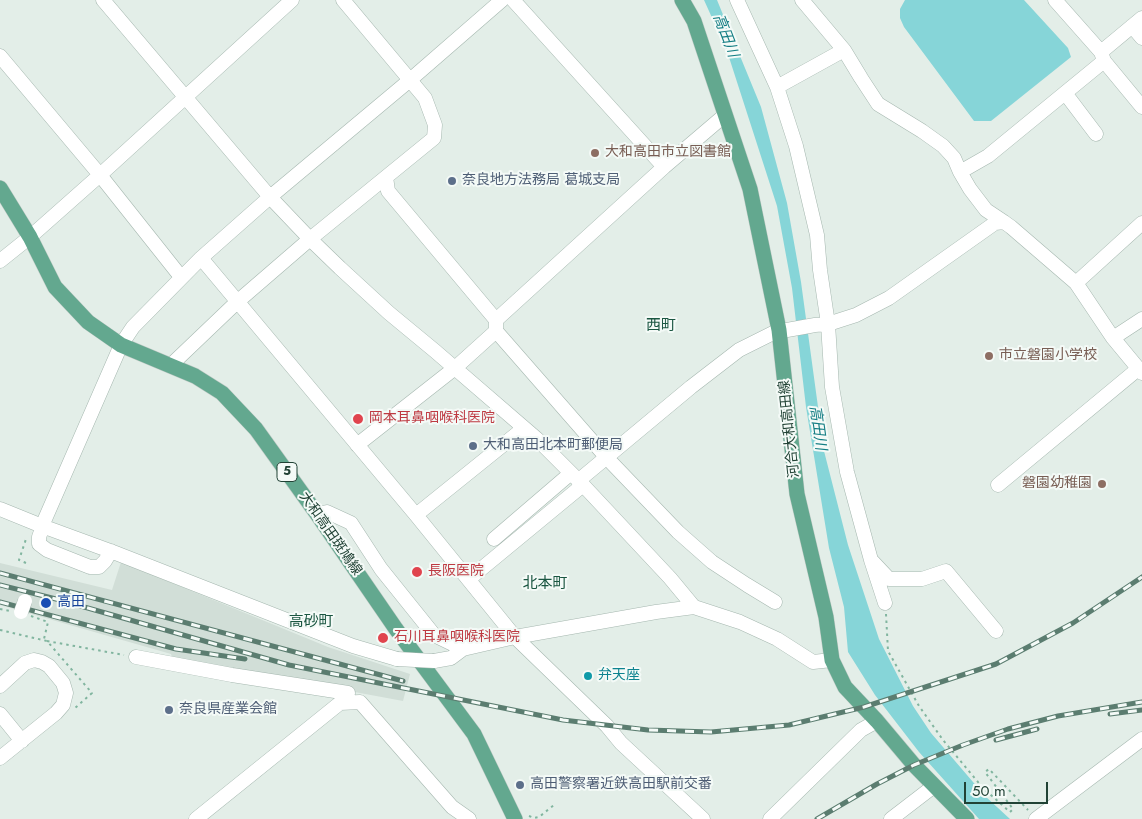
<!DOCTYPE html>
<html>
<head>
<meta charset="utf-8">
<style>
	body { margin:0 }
	#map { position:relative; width:1142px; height:819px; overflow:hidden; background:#e3eee8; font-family:Jost,sans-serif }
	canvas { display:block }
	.scale { position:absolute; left:964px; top:782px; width:84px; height:22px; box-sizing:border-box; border:2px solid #214235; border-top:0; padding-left:6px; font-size:15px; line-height:18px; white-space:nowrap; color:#214235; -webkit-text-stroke:4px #f4faf7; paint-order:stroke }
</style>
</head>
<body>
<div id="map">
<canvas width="1142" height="819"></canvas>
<div class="scale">50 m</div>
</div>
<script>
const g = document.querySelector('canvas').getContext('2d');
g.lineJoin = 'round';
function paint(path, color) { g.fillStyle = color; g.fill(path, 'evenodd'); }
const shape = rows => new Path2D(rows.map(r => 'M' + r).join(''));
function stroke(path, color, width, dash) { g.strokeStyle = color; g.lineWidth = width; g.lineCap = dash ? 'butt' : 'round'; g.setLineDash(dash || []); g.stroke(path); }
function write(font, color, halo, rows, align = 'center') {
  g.font = font + ' Jost,"Noto Sans JP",sans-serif'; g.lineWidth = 4; g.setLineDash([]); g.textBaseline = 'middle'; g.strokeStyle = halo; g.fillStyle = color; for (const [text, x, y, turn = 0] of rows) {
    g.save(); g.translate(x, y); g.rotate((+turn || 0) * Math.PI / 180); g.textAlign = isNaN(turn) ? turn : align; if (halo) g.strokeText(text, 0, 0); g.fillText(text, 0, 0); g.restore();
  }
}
const built = shape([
	[121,562,328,647,410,674,403,701,172,658,171,654,0,605,0,563,112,590]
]);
const water = shape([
	[704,0,717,0,761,107,787,203,801,282,824,451,848,545,879,639,913,706,931,733,985,796,1010,819,979,819,919,752,875,695,848,652,844,607,829,548,806,407,792,288,777,206,727,51],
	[905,0,1024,0,1068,48,1071,57,991,121,974,121,904,27,900,18,900,9]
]);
const path = shape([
	[26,563,19,560,26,539],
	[0,609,10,611],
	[886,614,888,651,919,706,943,740,983,788,1010,812,1013,809,985,772,989,769,1028,810],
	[31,616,48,622,44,639],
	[0,630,47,641,92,693,75,708],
	[47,641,124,655],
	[529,816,534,818,539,817,554,805]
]);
const minor = shape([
	[103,0,270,197,310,239,340,268,389,313,435,351,537,439,583,485,670,578,694,607],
	[513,0,664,167],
	[737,0,777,87,796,146,817,235,820,270,828,324,832,387,847,472,871,560,885,603],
	[802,0,844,50,861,78,878,104,922,131,943,146,954,158,960,172,970,189,986,210,1004,222],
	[1055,0,1101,52],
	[1142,18,1101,52,1104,61,1142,107],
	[1132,26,1142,38],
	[0,56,100,175,181,277],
	[777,87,844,50],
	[1065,93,1096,134],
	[960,172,988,156,1104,61],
	[201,258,416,515,515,637,607,726,621,743,703,819],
	[0,261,30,237,100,175,292,0],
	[1076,283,1142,223],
	[496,320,664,167,725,115],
	[496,331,607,458,678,532,712,562,747,585,775,602],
	[1113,338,1142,319],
	[171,365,237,302,310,239,434,138,435,125,425,98,343,0],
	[357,445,455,368,496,331,496,320,388,191,386,177],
	[578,481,691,387,739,350,779,330,787,330,815,325,828,324,856,315,889,298,995,223,1004,222,1011,227,1076,283,1113,338,1142,373],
	[998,485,1138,369],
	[0,509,42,526,121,345,133,327,201,258,270,197,410,80,502,0],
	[317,514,327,512,351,523,381,569,434,635,463,649],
	[416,515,524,428],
	[42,526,113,552,353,646,397,659],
	[43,526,39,537,39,544,47,550,90,567,99,567,105,561,111,551],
	[494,539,571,473],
	[873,562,889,579,922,579,946,571,996,631],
	[469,579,583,485],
	[136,657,232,675,348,693,340,703],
	[434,661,451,658,463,649,515,637,656,612,694,607,740,622,777,639,813,662,832,660],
	[0,686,25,663,34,660,42,662,49,666,63,683,66,693,63,705,56,713,0,758],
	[0,714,22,741],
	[196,819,340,703,360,702,452,807,469,819],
	[770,819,861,730,877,721],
	[891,819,934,786],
	[1036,819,1142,739]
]);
const major = shape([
	[682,0,694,21,750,189,779,330,797,494,826,617,832,660,845,687,877,721,914,765,967,819],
	[0,188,30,237,55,287,88,322,121,345,195,376,222,393,256,429,317,514,396,629,474,734,515,819]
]);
const rail = shape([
	[0,573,403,681],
	[0,585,56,599,289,665,563,720,648,730,711,732,789,725,864,707,996,664,1073,623,1142,577],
	[0,602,176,649,245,659],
	[1110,714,1142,710],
	[996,740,1037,729],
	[817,819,877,784,914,765,963,745,1008,729,1058,716,1142,702]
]);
const minorBridge = shape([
	[21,612,25,601],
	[397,659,434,661]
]);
const markers = [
	[595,153,5,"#8d6e63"],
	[452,181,5,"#5c6f8a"],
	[989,356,5,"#8d6e63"],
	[358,419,6,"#e0444e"],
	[473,446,5,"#5c6f8a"],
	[1102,484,5,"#8d6e63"],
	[417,572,6,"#e0444e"],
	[46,603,6,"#1a4fb4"],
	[383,638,6,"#e0444e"],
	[588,676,5,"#0f9aa8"],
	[169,710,5,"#5c6f8a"],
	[520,785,5,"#5c6f8a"]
];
const shields = [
	[287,472,20]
];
const shieldNames = [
	["5",287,472]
];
const educationNames = [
	["大和高田市立図書館",605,153],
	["市立磐園小学校",999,356],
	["磐園幼稚園",1092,484,"right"]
];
const serviceNames = [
	["奈良地方法務局 葛城支局",462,181],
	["大和高田北本町郵便局",483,446],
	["奈良県産業会館",179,710],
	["高田警察署近鉄高田駅前交番",530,785]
];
const healthNames = [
	["岡本耳鼻咽喉科医院",369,419],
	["長阪医院",428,572],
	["石川耳鼻咽喉科医院",394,638]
];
const streetNames = [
	["河合大和高田線",790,429,-96],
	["大和高田斑鳩線",330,534,55]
];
const transitNames = [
	["高田",57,603]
];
const cultureNames = [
	["弁天座",598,676]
];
const waterNames = [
	["高田川",725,36,69],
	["高田川",817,428,82]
];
const neighbourhoodNames = [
	["西町",661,326],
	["北本町",545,584],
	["高砂町",311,622]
];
paint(built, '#d1ded7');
paint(water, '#86d5d8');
stroke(minor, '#a5b7af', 15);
stroke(major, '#c1cac6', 16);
stroke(path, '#81b59f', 2, [2.5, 4]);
stroke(minor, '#fff', 14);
stroke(major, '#63a88f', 15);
stroke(rail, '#5b7d70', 5);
stroke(rail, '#f4faf7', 3, [9]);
stroke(minorBridge, '#a5b7af', 15, []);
stroke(minorBridge, '#fff', 14);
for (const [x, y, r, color] of markers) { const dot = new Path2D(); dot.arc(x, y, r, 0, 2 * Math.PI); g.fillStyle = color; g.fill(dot); stroke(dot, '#f4faf7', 2); }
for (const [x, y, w] of shields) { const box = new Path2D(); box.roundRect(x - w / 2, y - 9.5, w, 19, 4); g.fillStyle = '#f4faf7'; g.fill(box); stroke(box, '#214235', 1); }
write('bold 12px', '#214235', null, shieldNames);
write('14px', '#785e54', '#f4faf7', educationNames, 'left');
write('14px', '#4e5e75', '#f4faf7', serviceNames, 'left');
write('14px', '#be3a42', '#f4faf7', healthNames, 'left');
write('14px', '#214235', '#f4faf7', streetNames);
write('14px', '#164399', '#f4faf7', transitNames, 'left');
write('14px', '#0d838f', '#f4faf7', cultureNames, 'left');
write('italic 15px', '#147e84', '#f4faf7', waterNames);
write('15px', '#1a5641', '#f4faf7', neighbourhoodNames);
</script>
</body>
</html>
